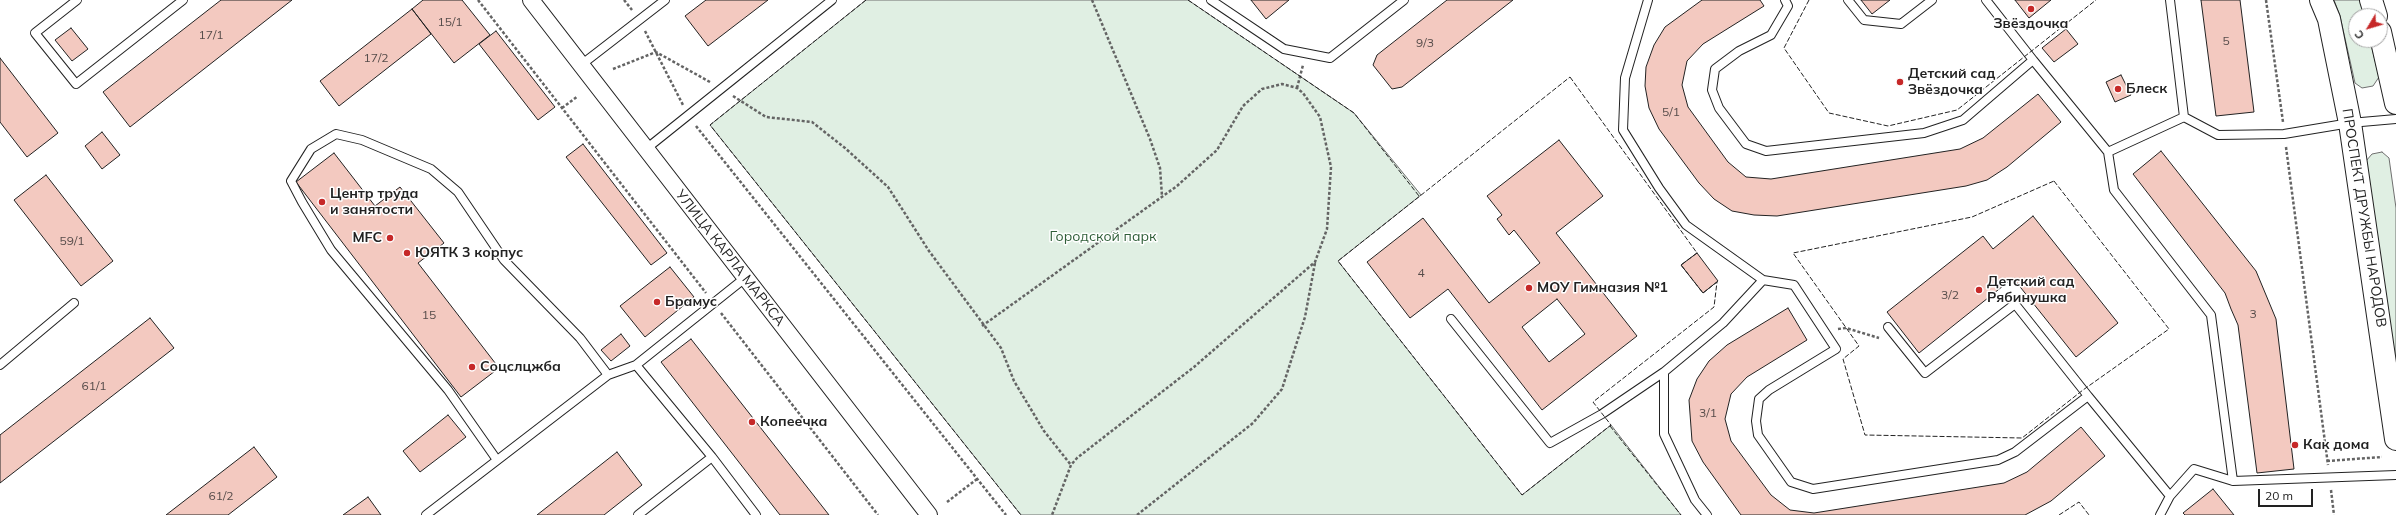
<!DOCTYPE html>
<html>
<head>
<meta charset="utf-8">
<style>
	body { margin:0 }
	#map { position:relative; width:2396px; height:515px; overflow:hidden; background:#fff; font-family:Mulish,sans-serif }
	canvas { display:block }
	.north { position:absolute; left:2348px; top:8px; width:40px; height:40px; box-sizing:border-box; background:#fff; border:1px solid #a7a7a7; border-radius:50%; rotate:232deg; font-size:11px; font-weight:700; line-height:16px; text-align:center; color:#222 }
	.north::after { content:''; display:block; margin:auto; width:14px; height:18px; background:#c62828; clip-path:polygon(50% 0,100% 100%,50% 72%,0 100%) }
	.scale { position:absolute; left:2258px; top:489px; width:55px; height:18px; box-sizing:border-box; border:2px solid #222; border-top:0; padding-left:5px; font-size:12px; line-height:14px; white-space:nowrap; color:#222; -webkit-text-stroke:3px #fff; paint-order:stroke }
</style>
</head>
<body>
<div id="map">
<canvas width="2396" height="515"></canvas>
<div class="north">С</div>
<div class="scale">20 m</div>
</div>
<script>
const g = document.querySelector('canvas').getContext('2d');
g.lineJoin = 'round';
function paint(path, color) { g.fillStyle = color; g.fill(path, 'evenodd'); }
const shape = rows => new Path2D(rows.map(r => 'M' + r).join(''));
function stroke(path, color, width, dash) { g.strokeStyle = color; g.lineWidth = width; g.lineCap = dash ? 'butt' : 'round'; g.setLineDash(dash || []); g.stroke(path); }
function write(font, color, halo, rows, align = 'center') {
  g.font = font + ' Mulish,sans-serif'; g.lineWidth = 3; g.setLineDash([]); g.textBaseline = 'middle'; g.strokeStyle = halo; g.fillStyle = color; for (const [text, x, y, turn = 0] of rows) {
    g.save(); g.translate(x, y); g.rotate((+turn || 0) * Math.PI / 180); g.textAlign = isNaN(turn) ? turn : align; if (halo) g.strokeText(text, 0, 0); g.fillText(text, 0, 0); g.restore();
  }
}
const green = shape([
	[866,0,1188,0,1354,113,1421,195,1338,261,1522,495,1611,425,1681,515,1021,515,710,125,866,0],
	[2334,0,2360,0,2365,16,2356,16,2356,40,2370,40,2379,77,2373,86,2362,88,2355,83,2340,16,2334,0],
	[2382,152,2389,158,2396,208,2396,373,2366,161,2372,154,2382,152]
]);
const building = shape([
	[221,0,292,0,130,127,103,92,221,0],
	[423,0,462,0,490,35,454,63,412,9,423,0],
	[706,0,768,0,708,46,685,16,706,0],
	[1251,0,1289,0,1266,19,1251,0],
	[1447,0,1513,0,1402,87,1392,89,1373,65,1377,55,1447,0],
	[1702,0,1760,0,1764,6,1703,44,1687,61,1682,85,1688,107,1728,162,1746,177,1771,179,1960,149,1983,138,2038,94,2061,122,2007,167,1987,180,1966,186,1777,216,1754,215,1732,211,1714,199,1699,183,1659,129,1649,108,1645,86,1646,67,1654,45,1665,27,1702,0],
	[1861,0,1890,0,1872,14,1861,0],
	[2015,0,2051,0,2029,18,2015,0],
	[2201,0,2240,0,2254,112,2216,116,2201,0],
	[412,9,431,34,339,106,320,81,412,9],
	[71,28,88,49,72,61,55,40,71,28],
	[2066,29,2078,44,2054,62,2042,48,2066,29],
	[496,31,555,107,538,120,479,44,496,31],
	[0,58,58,133,27,157,0,122,0,58],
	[2121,75,2131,95,2115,102,2106,82,2121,75],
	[102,132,120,155,102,169,85,146,102,132],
	[1559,140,1603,196,1556,233,1637,336,1542,410,1448,289,1410,318,1367,262,1423,218,1489,303,1540,263,1514,230,1509,235,1497,219,1502,215,1487,196,1559,140],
	[1557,299,1585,334,1549,362,1522,327,1557,299],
	[583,144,667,253,651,265,566,157,583,144],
	[2161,151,2256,271,2276,319,2294,469,2257,473,2238,325,2231,309,2225,293,2133,174,2161,151],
	[334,153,375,206,400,187,444,243,418,263,499,368,461,397,296,182,334,153],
	[46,175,113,261,81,286,14,200,46,175],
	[2033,216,2118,323,2076,357,2013,278,1919,353,1887,312,1983,236,1993,249,2033,216],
	[1697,253,1718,281,1703,293,1681,265,1697,253],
	[670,267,694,297,645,337,620,306,670,267],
	[1788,308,1807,340,1747,377,1731,394,1725,419,1731,441,1771,495,1790,510,1814,513,2004,483,2027,472,2081,427,2105,456,2051,501,2025,515,1741,515,1703,462,1692,441,1689,400,1697,379,1709,361,1727,345,1788,308],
	[150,318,174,348,0,483,0,435,150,318],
	[621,334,630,346,611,361,601,350,621,334],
	[691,339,829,515,780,515,661,362,691,339],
	[448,415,466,437,420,472,403,451,448,415],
	[254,447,277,477,228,515,166,515,254,447],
	[617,452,642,485,604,515,537,515,617,452],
	[2213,489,2234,515,2185,515,2183,513,2213,489],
	[368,497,381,515,343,515,368,497]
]);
const path = shape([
	[478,0,706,293],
	[624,0,632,10],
	[1092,0,1150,139,1160,168,1162,196],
	[2266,0,2283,122],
	[645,31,683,105],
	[613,69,656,52,710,82],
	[1297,88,1303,65],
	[733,96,766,117,812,122,845,148,888,187,929,251,1001,348,1014,381,1044,431,1071,465],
	[562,108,578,96],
	[696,126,1006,515],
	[2286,147,2328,465],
	[721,313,878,515],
	[982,326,1177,186,1217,150,1243,106,1262,89,1282,84,1297,88,1303,93,1320,117,1331,167,1327,229,1315,262,1194,367,1077,458,1071,465,1052,515],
	[1838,329,1846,328,1879,338],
	[2327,461,2382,457],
	[2331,490,2334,515],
	[947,502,977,479],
	[1137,515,1253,423,1282,389,1305,317,1315,263]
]);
const lane = shape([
	[77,0,35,33,76,84,183,0],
	[1211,0,1284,49,1330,58,1404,0],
	[1648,0,1625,78,1623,130,1659,188,1686,225,1763,280,1794,285,1836,349,1769,390,1759,399,1756,421,1758,435,1791,482,1813,489,1998,460,2015,452,2088,396,2170,496],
	[1785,0,1788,6,1771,35,1739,51,1715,69,1712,90,1719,108,1746,144,1766,151,1924,133,1963,120,2033,60,2108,152,2114,190,2211,315,2233,481],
	[1848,0,1864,20,1901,24,1932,0],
	[1986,0,2033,60],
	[581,65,665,0],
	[2184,117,2218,135,2284,134,2350,123,2396,119],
	[646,149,832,0],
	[2108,152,2184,117,2170,0],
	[1451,319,1550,443,1602,414,1664,372],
	[1888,327,1925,373,2015,304,2088,396],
	[0,365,74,303],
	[636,365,712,457,638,515],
	[712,457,756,515],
	[497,460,448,390,331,250,302,202,291,181,311,149,336,134,362,140,431,169,458,192,504,260,580,338,608,375],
	[426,515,608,375,636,365,745,278],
	[1707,515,1695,500,1664,434,1664,372,1723,323,1763,280],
	[2160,515,2170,496,2194,469,2233,481,2396,475]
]);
const street = shape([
	[531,0,929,515]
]);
const secondary = shape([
	[2321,0,2329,19,2350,123,2396,439],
	[2371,0,2376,16],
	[2380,32,2396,103]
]);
const fence = shape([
	[866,0,710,125,1021,515],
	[1188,0,1354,113,1419,196],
	[1809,0,1784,48,1829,113,1888,126,1957,110,2096,0],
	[1570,77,1697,253,1681,265,1703,293,1717,282,1714,307,1593,402,1611,425,1522,495,1338,261,1570,77],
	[2054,181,2169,329,2083,390,2022,438,1865,435,1843,359,1859,346,1793,253,1972,217,2054,181],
	[1610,426,1681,515],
	[2059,515,2079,502,2089,515]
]);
const markers = [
	[2031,9,4,"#c62828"],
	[1900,82,4,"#c62828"],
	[2118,89,4,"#c62828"],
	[322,202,4,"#c62828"],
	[390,238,4,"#c62828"],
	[407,253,4,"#c62828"],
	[1529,288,4,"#c62828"],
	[1979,290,4,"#c62828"],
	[657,302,4,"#c62828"],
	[472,367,4,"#c62828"],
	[752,422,4,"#c62828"],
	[2295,445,4,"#c62828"]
];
const numberNames = [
	["15/1",450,22],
	["17/1",211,35],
	["5",2226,41],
	["9/3",1425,43],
	["17/2",376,58],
	["5/1",1671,112],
	["59/1",72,241],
	["4",1421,273],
	["3/2",1950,295],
	["3",2253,314],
	["15",429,315],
	["61/1",94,386],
	["3/1",1708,413],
	["61/2",221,496]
];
const poiNames = [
	["Звёздочка",2031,24,"center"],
	["Детский сад",1908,74],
	["Звёздочка",1908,90],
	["Блеск",2126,89],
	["Центр труда",330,194],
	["и занятости",330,210],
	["MFC",382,238,"right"],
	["ЮЯТК 3 корпус",415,253],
	["Детский сад",1987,282],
	["Рябинушка",1987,298],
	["МОУ Гимназия №1",1537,288],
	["Брамус",665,302],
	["Соцслцжба",480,367],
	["Копеечка",760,422],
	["Как дома",2303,445]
];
const streetNames = [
	["ПРОСПЕКТ ДРУЖБЫ НАРОДОВ",2364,218,81],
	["УЛИЦА КАРЛА МАРКСА",730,258,52]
];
const parkNames = [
	["Городской парк",1103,237]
];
paint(green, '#e0efe3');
stroke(green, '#6f6f6f', 1);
paint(building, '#f3c9c0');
stroke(building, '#222', 1);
stroke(lane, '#222', 10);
stroke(street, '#222', 18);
stroke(secondary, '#222', 24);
stroke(path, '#646464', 2.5, [3, 2]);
stroke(lane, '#fff', 8);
stroke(street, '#fff', 16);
stroke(secondary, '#fff', 22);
stroke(fence, '#222', 1, [5, 2]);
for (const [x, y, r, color] of markers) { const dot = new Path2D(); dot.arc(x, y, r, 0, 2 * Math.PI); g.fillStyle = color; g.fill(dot); stroke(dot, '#fff', 1.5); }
write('12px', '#564c4a', null, numberNames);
write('bold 14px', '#222', '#fff', poiNames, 'left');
write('14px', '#222', '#fff', streetNames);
write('14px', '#2f5e38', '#fff', parkNames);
</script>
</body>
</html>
